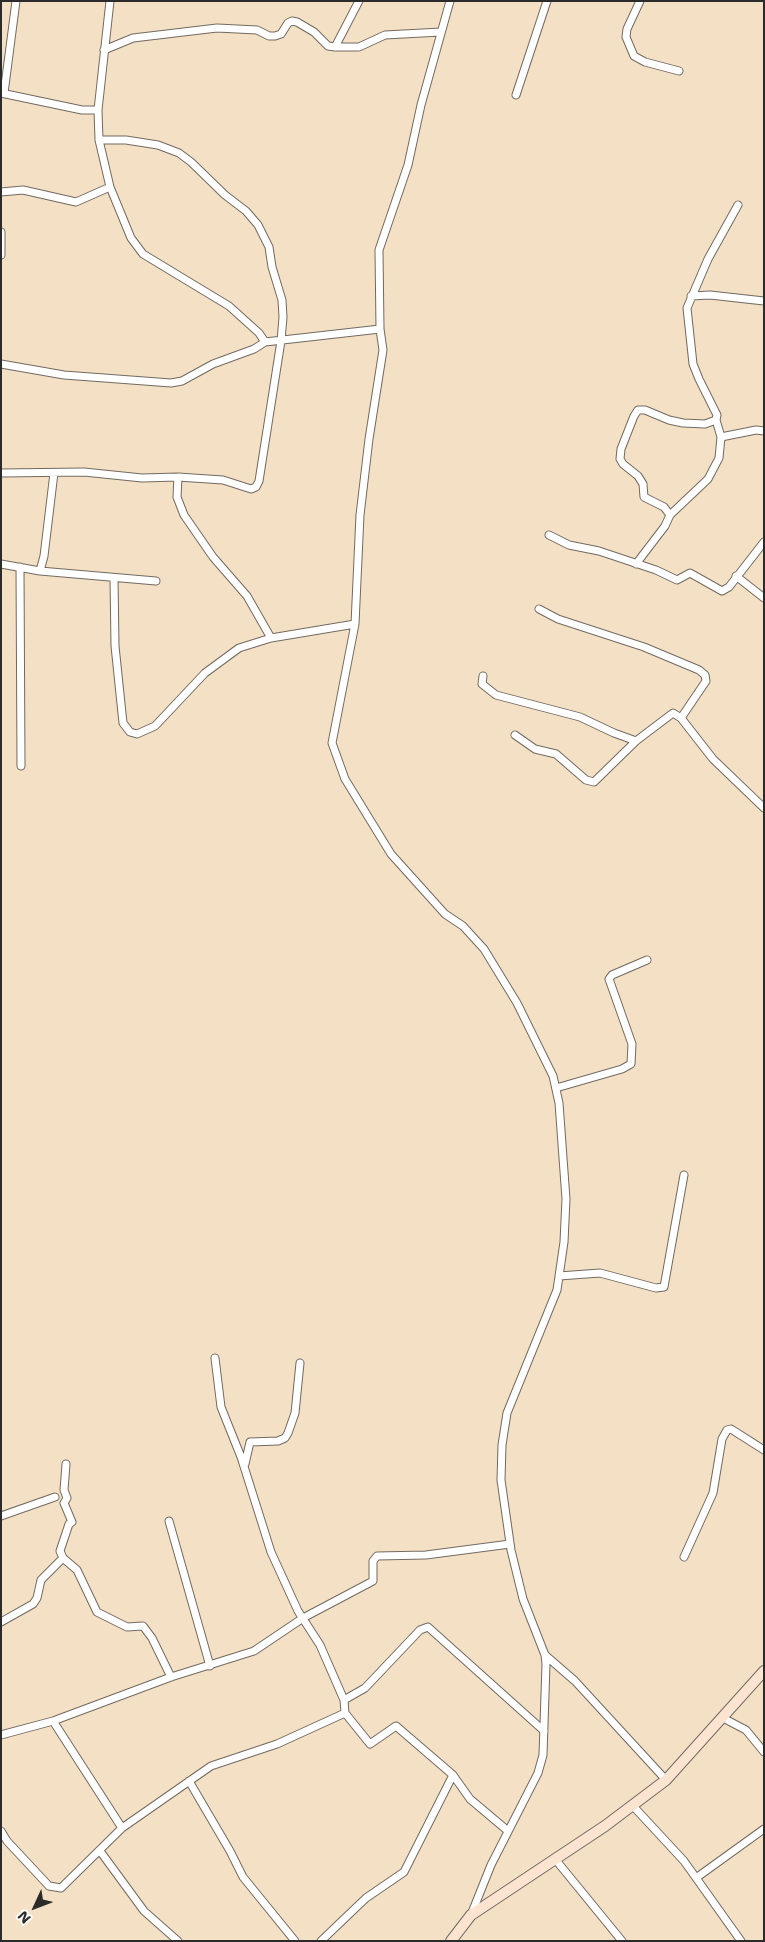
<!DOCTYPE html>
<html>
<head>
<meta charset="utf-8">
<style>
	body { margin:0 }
	#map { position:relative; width:765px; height:1942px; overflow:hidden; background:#f4e0c5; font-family:"Shantell Sans",sans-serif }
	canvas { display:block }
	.frame { position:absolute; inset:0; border:2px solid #2b2b2b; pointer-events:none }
	.north { position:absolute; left:10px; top:1882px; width:50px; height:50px; -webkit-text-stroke:4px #fdfcf7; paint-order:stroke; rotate:227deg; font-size:14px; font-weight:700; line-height:20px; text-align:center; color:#2b2b2b }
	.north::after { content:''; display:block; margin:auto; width:18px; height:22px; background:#2b2b2b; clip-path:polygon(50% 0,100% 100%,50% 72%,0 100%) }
</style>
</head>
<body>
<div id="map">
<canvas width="765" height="1942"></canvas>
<div class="frame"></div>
<div class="north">N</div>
</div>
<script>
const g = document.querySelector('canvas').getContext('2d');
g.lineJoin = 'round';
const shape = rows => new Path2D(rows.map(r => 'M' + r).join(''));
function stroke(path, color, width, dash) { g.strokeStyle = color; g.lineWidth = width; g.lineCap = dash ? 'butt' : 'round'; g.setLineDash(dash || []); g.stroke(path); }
const street = shape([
	[110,1,98,110,99,140,110,187,131,238,143,254,229,306,259,333,265,342],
	[450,1,421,105,408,165,379,250,380,329,383,350,369,439,360,515,355,624,332,743,345,779,391,854,445,914,463,926,484,949,517,1003,553,1076,559,1103,566,1199,564,1242,557,1290,507,1413,502,1445,501,1480,511,1550,523,1599,545,1655,546,1664,543,1755,538,1773,491,1865,471,1915],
	[640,1,627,29,626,37,634,56,645,62,679,71],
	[335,47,359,1],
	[104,50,133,38,217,28,257,30,269,36,275,36,281,34,288,23,292,21,297,22,314,32,328,46,335,47,359,47,385,35,441,32],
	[1,93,82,110,98,110],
	[4,93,16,1],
	[516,95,547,1],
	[1,192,23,190,76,202,110,187],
	[1,232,1,255],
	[691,296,710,295,764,301],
	[1,364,64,375,171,383,182,381,213,364,254,349,265,342,380,329],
	[721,437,756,430,764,431],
	[1,473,84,472,142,478,178,477,223,480,251,489,256,487,259,481,281,341,283,317,282,300,272,267,269,247,258,225,246,211,225,195,191,162,179,153,158,145,126,140,99,140],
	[178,477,177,497,184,515,213,557,247,596,271,638],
	[670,515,664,507,644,497,643,484,638,476,623,464,620,459,621,449,634,416,638,410,645,410,669,420,683,423,705,424,716,420],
	[549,535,569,545,599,551,656,570,677,580,690,573,722,591,729,587,764,542],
	[1,564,40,571,156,581],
	[636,564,665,526,670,515,708,479,719,458,721,437,716,420,717,415,699,379,693,364,687,308,708,259,738,205],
	[20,567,21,766],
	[40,571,44,556,54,473],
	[736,576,764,598],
	[114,578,115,646,123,723,130,732,137,734,155,726,205,673,239,648,271,638,355,624],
	[539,609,558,619,644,647,699,670,705,675,706,681,681,718],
	[483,676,482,684,496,695,580,717,614,733,636,741],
	[515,735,535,749,556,754,586,780,594,782,636,741,673,713,681,718,713,759,764,808],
	[556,1088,622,1069,631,1064,632,1044,609,979,612,975,647,960],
	[559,1276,600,1273,656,1288,664,1287,684,1175],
	[215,1358,221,1407,241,1457,271,1552,298,1611,320,1645,344,1700,345,1713,370,1744,396,1726,453,1775,470,1799,508,1831],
	[66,1464,64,1490,67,1498,64,1503,72,1522,69,1524,60,1551,63,1558,77,1570,97,1612,127,1627,143,1626,152,1638,171,1677],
	[245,1464,250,1442,278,1441,285,1438,288,1433,295,1413,300,1363],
	[1,1516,55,1497],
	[169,1521,210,1666],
	[684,1557,713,1493,722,1439,727,1430,731,1429,764,1450],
	[1,1622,33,1604,37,1598,41,1580,63,1558],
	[545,1655,575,1681,666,1780],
	[344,1700,365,1688,420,1630,428,1627,544,1731],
	[723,1718,746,1730,764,1752],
	[53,1721,122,1828],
	[1,1735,53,1721,171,1677,254,1651,303,1618,373,1581,373,1561,377,1556,426,1555,510,1544],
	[189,1781,230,1851,243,1877,295,1941],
	[633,1806,684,1861,741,1941],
	[1,1831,7,1841,49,1886,61,1888,122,1828,211,1766,277,1744,345,1713],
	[100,1851,144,1911,178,1941],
	[555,1859,622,1941],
	[696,1878,764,1829],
	[321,1941,366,1898,404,1872,453,1775]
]);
const secondary = shape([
	[451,1941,471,1915,605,1826,666,1780,764,1671]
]);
stroke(street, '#716a61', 9);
stroke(secondary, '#716a61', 12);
stroke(street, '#fff', 7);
stroke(secondary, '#fde4d1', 10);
</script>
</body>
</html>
